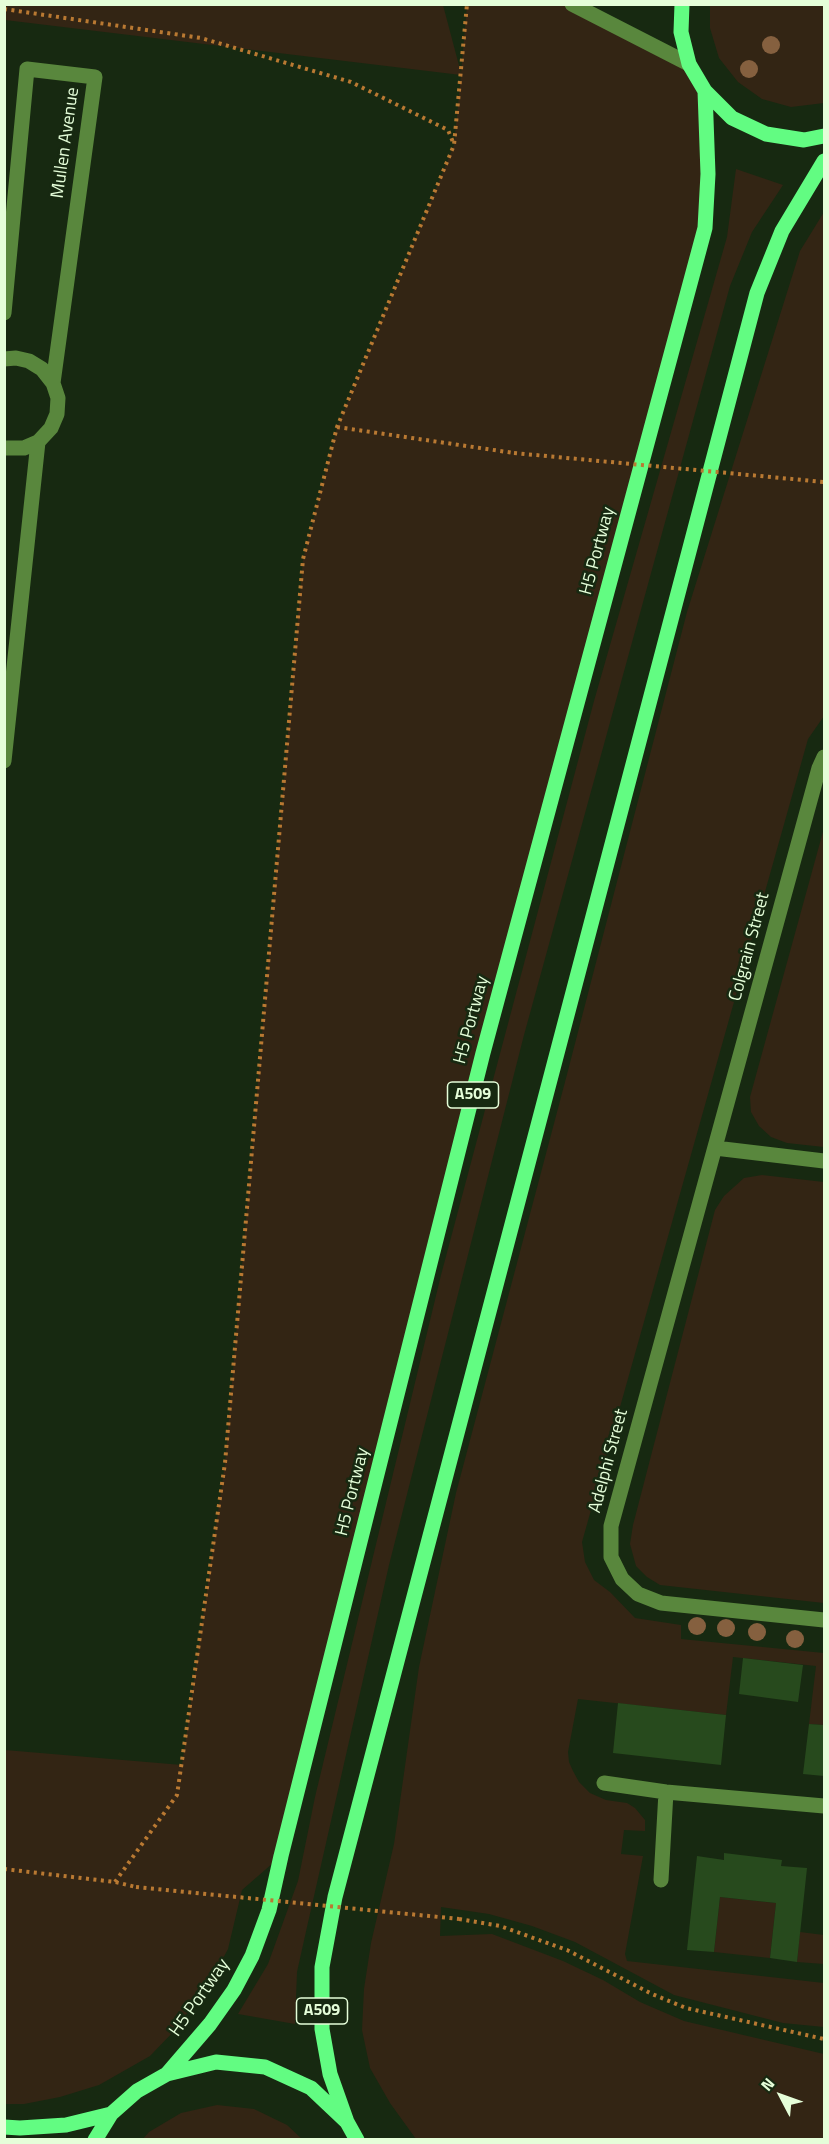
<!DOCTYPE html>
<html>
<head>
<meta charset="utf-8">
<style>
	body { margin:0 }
	#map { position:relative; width:829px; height:2144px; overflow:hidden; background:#172911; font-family:"Titillium Web",sans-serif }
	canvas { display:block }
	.frame { position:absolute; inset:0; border:6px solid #e5fed9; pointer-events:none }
	.north { position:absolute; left:751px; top:2066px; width:60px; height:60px; -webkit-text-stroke:4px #172911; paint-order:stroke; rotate:311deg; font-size:16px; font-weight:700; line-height:24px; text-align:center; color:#e5fed9 }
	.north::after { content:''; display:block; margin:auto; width:21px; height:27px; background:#e5fed9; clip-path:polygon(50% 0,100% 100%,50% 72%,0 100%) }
</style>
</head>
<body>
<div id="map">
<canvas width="829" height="2144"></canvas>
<div class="frame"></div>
<div class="north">N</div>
</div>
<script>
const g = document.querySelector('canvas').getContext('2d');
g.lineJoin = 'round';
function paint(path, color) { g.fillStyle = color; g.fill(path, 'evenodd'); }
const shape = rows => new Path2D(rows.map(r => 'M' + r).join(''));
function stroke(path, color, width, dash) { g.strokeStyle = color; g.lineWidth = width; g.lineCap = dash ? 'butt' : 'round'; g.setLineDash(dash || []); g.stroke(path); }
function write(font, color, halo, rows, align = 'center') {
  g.font = font + ' "Titillium Web",sans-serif'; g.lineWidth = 5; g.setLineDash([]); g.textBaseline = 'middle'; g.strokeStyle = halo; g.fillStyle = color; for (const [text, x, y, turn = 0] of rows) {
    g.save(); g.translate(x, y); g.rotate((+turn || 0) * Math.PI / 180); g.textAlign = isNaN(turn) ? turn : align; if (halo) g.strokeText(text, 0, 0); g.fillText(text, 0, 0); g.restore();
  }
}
const green = shape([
	[5,4,443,5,461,73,467,5,572,5,689,64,705,91,705,228,281,1856,242,1890,228,1949,212,1979,175,2030,150,2056,99,2085,60,2097,24,2104,5,2104,5,1750,182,1765,225,1463,303,559,337,427,454,145,461,75,5,20],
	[710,5,824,5,824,103,791,107,762,99,738,82,719,58,710,28],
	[736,169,783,185,752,232,730,286,524,1035,389,1565,307,1927,297,1972,295,2024,238,2014,268,1964,298,1881,315,1797,441,1275,594,701,727,237],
	[824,212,824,716,808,739,582,1542,585,1562,594,1580,610,1592,635,1618,681,1625,681,1639,824,1653,824,1725,809,1724,816,1666,733,1657,726,1715,578,1699,568,1752,569,1762,573,1771,579,1782,590,1793,606,1800,627,1803,635,1808,645,1820,645,1831,624,1830,621,1854,643,1856,625,1954,627,1961,824,1983,824,2027,783,2023,674,1995,575,1942,532,1926,489,1914,441,1907,440,1936,492,1934,563,1961,603,1980,640,2002,684,2021,824,2054,824,2139,416,2139,390,2103,370,2068,362,2030,364,1989,371,1943,394,1844,419,1667,456,1493,565,1082,687,612,800,251],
	[824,828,824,1147,787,1143,771,1137,759,1126,751,1112,750,1097],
	[762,1175,824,1182,824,1603,660,1585,647,1577,636,1566,630,1544,633,1525,715,1210,724,1196,744,1178],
	[720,1897,776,1903,770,1958,714,1952],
	[800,1932,824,1935,824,1964,797,1962],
	[217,2105,254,2109,287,2125,302,2139,143,2139,149,2132,181,2113]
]);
const building = shape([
	[743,1658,803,1665,798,1702,739,1694],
	[618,1703,726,1715,721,1765,613,1753],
	[809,1724,824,1725,824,1776,803,1774],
	[724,1853,782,1860,781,1866,807,1868,797,1962,770,1958,776,1903,720,1897,714,1952,687,1950,697,1856,724,1860]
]);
const path = shape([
	[4,9,201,38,351,82,448,130,453,142],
	[337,427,514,453],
	[4,1869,115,1882,136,1887],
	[115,1882,177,1795,225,1463,303,559,337,427,454,145,467,4],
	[459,1919,500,1926,567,1950,652,1994,686,2008,824,2039]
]);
const minor = shape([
	[572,4,689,64],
	[4,313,27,69,95,77,53,383],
	[4,359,16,358,29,361,42,369,53,383,58,398,57,414,51,428,38,442,24,448,4,448],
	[824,757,819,768,611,1526,611,1557,622,1579,638,1594,661,1603,824,1620],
	[4,761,38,442],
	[715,1148,824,1161],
	[604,1783,666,1792,824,1806],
	[661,1880,666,1792]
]);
const major = shape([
	[682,4,681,32,689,64,705,91,732,118,766,134,804,140,824,136],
	[167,2074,210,2024,234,1990,252,1956,269,1910,281,1856,483,1053,705,228,708,174,705,91],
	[347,2122,330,2074,322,2029,322,1967,335,1897,757,293,782,231,824,161],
	[4,2127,20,2128,66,2125,111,2114],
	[95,2140,111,2114,137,2091,167,2074,216,2062,265,2067,311,2088,347,2122,357,2140]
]);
const pathBridge = shape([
	[514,453,824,482],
	[136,1887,459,1919]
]);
const trees = [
	[771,45],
	[749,69],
	[697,1626],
	[726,1628],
	[757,1632],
	[795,1639]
];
const shields = [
	[473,1095,51],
	[322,2011,51]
];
const shieldNames = [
	["A509",473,1095],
	["A509",322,2011]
];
const streetNames = [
	["Mullen Avenue",66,143,-82],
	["H5 Portway",598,551,-75],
	["Colgrain Street",750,947,-75],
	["H5 Portway",472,1020,-75],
	["Adelphi Street",609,1461,-75],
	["H5 Portway",353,1492,-76],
	["H5 Portway",200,1998,-55]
];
paint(green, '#332514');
paint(building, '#274a1d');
stroke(path, '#b97932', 4, [3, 4.5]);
stroke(minor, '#59873d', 15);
stroke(major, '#62fc82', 15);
stroke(pathBridge, '#b97932', 4, [3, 4.5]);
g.fillStyle = '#85603f';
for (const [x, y] of trees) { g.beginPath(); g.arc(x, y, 9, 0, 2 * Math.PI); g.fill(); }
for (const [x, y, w] of shields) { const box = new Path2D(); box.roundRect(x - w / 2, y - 13, w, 26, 4.5); g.fillStyle = '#172911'; g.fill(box); stroke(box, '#e5fed9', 1.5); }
write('bold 16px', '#e5fed9', null, shieldNames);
write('18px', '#e5fed9', '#172911', streetNames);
</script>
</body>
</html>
